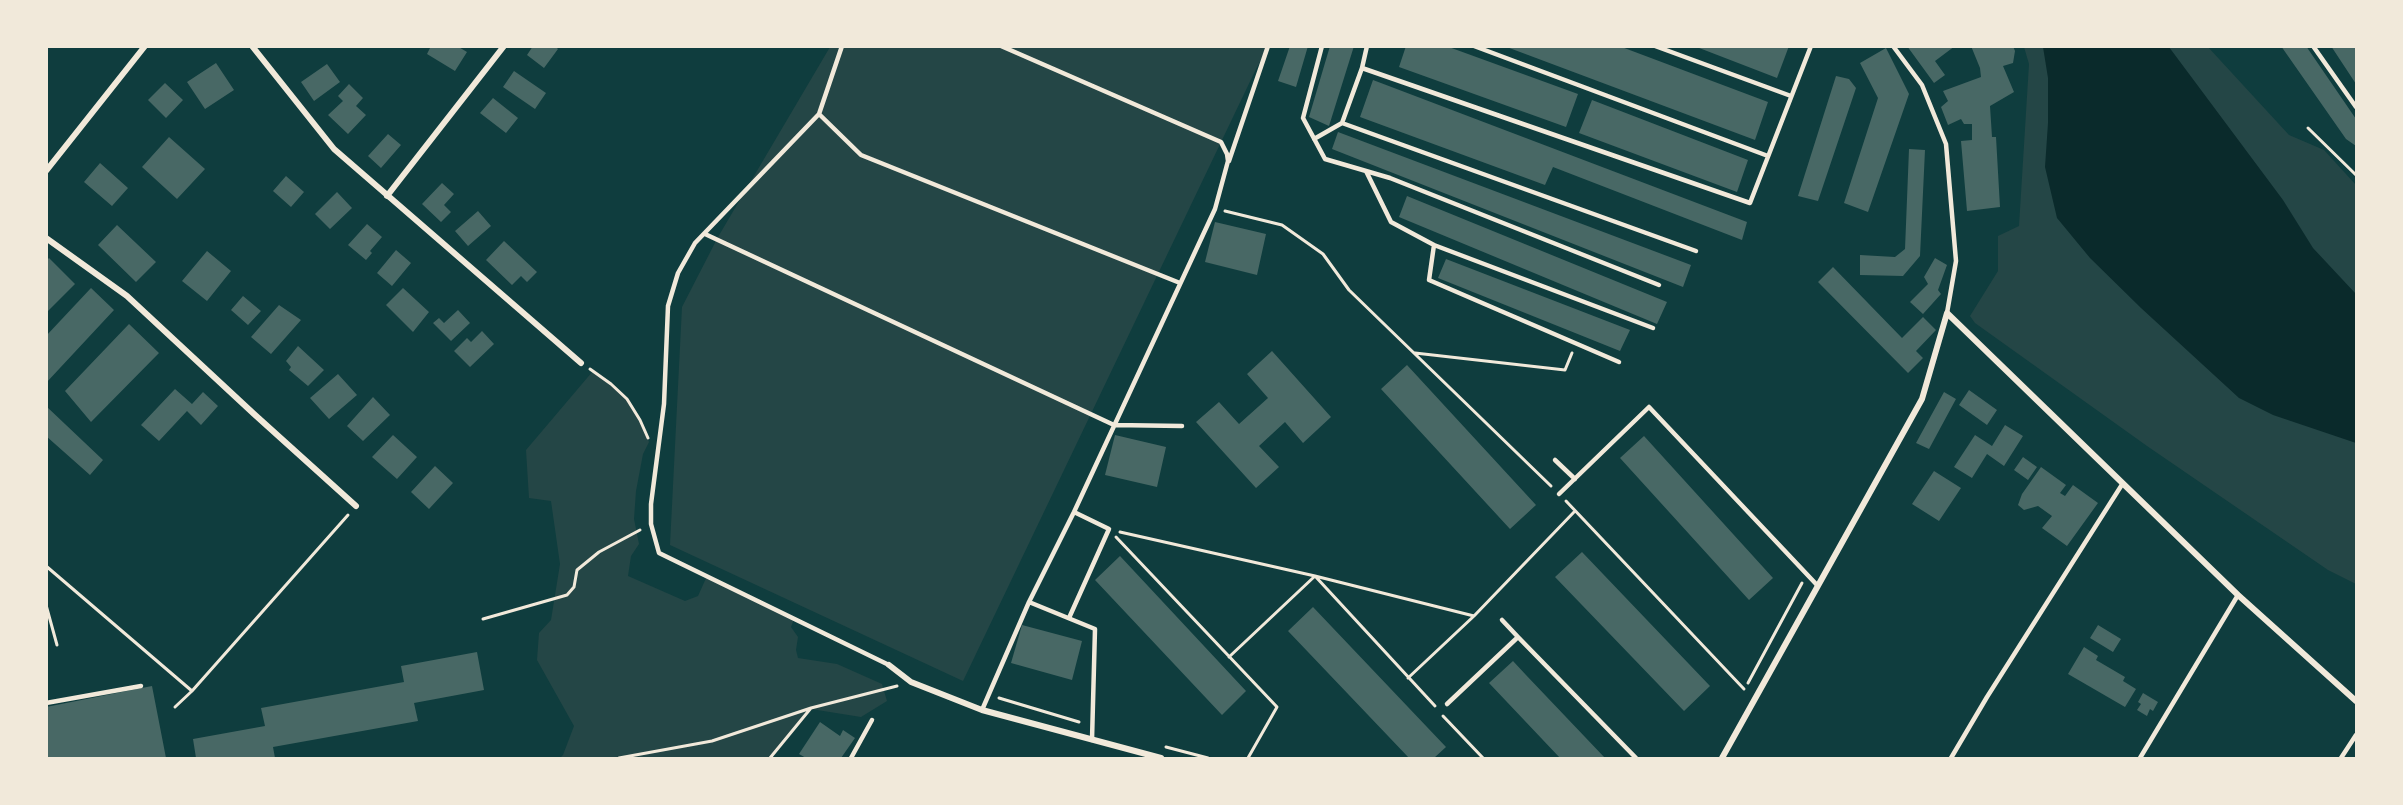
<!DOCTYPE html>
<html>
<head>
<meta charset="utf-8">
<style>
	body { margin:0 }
	#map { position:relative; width:2403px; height:805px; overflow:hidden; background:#0f3d3e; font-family:"Source Sans 3",sans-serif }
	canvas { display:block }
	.frame { position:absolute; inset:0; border:48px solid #f1e9da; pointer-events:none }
</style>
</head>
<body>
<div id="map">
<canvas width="2403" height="805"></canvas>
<div class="frame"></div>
</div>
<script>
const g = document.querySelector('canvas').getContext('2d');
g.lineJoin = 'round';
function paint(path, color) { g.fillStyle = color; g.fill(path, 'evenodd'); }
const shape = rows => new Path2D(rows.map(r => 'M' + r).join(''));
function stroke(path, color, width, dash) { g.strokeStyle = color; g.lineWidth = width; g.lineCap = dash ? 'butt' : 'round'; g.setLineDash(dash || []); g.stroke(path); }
const green = shape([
	[830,47,1269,47,1256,69,963,681,670,545,682,307,718,237],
	[2024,47,2208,47,2289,135,2324,150,2356,185,2356,584,2328,570,2147,446,1975,323,1970,316,1998,271,1998,236,2019,226,2029,64],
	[593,371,627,399,640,420,649,442,643,454,636,491,634,519,639,544,631,556,628,576,685,601,698,596,707,576,794,619,791,627,798,637,796,650,798,658,837,664,882,684,887,701,861,717,811,709,770,758,560,758,563,755,574,726,537,660,539,633,551,620,560,564,551,501,529,498,526,450]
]);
const water = shape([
	[2043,47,2169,47,2283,200,2313,248,2356,294,2356,443,2273,415,2239,398,2141,308,2090,258,2057,218,2045,167,2048,123,2048,78]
]);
const building = shape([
	[431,46,457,46,467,52,455,71,427,54],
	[533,46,555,46,558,49,544,68,527,55],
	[1290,46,1308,46,1296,87,1278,81],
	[1330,46,1354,46,1329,126,1309,117],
	[1406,46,1446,46,1578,94,1566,127,1399,67],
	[1504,46,1619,46,1768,102,1755,140],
	[1694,46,1789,46,1777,78],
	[1907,46,1955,46,1935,61,1945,75,1934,83],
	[1971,46,2013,46,2015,51,2013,63,2003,66,2014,92,1990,106,1992,137,1996,137,2000,207,1967,211,1961,141,1972,140,1972,124,1964,124,1961,119,1948,125,1941,107,1948,101,1943,91,1981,77,1980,68],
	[2281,46,2306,46,2356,119,2356,146,2346,139],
	[2331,46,2356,46,2356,84],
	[1886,48,1909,94,1868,212,1844,203,1878,98,1860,63],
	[216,63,234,90,205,109,187,82],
	[327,64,340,82,314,101,301,82],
	[514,71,546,93,535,109,503,87],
	[1836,76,1849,79,1856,88,1818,201,1798,196],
	[1373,80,1747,222,1742,240,1553,167,1545,185,1360,117],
	[165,83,183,100,166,118,148,100],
	[349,84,363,98,356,106,366,115,348,134,328,115,343,101,338,96],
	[493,98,518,118,506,133,480,113],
	[1592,100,1748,160,1737,192,1579,133],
	[1338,132,1691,265,1683,287,1332,149],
	[388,134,401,145,381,168,368,156],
	[169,137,205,169,177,199,142,167],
	[1909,149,1925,150,1920,256,1903,276,1860,275,1860,255,1895,257,1905,249],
	[100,163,128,188,112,206,84,182],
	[286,176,304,192,291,207,273,191],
	[442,183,454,194,444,205,451,212,441,222,422,204],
	[337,192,352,208,330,229,315,214],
	[1407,196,1667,302,1657,324,1399,217],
	[478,211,491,226,468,246,455,231],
	[1215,222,1266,234,1257,275,1205,262],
	[367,224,382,237,370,251,372,253,366,260,348,245],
	[117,225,156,262,136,282,98,245],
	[504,241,537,272,527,282,521,276,512,285,486,260],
	[396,250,411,263,392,286,377,273],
	[207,251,231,271,207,301,182,281],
	[49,258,75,284,46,313,46,261],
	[1935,258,1947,265,1938,290,1941,294,1923,314,1910,302,1928,284,1924,277],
	[1446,259,1630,330,1620,351,1438,278],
	[1833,267,1902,338,1923,317,1936,330,1916,351,1923,358,1908,373,1818,282],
	[91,288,114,310,46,383,46,336],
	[403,288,429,312,413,332,386,305],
	[243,296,261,311,248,325,231,310],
	[279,305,301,320,271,354,251,337],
	[458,310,470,323,451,341,433,323,439,318,444,323],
	[129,324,159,353,91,422,65,391],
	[482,331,494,344,470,367,454,351,467,338,471,342],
	[298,346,324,370,308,386,289,370,291,367,286,361],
	[1272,351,1331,417,1303,443,1285,422,1259,446,1279,467,1256,488,1196,422,1219,402,1239,424,1268,398,1247,374],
	[1407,365,1536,505,1510,529,1381,389],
	[338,374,357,395,329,419,310,398],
	[175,389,192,404,203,392,218,406,201,425,187,411,159,441,141,425],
	[1969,390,1997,410,1987,425,1959,405],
	[1944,392,1956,399,1929,449,1916,443],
	[373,397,390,415,363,441,347,426],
	[46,406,103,460,90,475,46,436],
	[2005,425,2023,436,2004,466,1987,454,1972,478,1954,467,1975,435,1992,446],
	[393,435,417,457,397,479,372,457],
	[1115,435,1166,447,1157,487,1105,475],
	[1644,436,1773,578,1749,600,1620,458],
	[2023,457,2037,467,2028,480,2014,470],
	[435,466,453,483,429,509,411,492],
	[2041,467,2066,485,2060,493,2065,496,2073,485,2098,503,2067,546,2042,528,2052,516,2038,506,2024,510,2018,505,2022,494],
	[1934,471,1961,488,1939,521,1912,504],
	[1582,552,1710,686,1684,711,1555,577],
	[1120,556,1246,691,1222,715,1095,580],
	[1313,607,1446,747,1434,758,1409,758,1288,631],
	[1022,625,1082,641,1072,680,1011,663],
	[2098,625,2121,639,2113,652,2090,638],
	[2084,647,2098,656,2096,660,2125,677,2123,681,2136,689,2125,707,2068,674],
	[477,652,484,690,414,703,418,721,273,747,275,758,196,758,193,739,265,726,261,708,404,682,401,666],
	[1513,661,1526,675,1605,758,1560,758,1489,683],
	[152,686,166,758,46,758,46,707],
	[2143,693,2158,702,2153,711,2150,709,2147,716,2137,710,2141,704,2138,702],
	[820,722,840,736,843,730,855,738,841,758,806,758,799,754]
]);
const path = shape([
	[2308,128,2356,175],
	[1225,211,1282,225,1323,254,1349,290,1551,486],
	[1415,353,1565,370,1572,353],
	[590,369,611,384,627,399,640,420,648,438],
	[1566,501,1744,689],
	[1120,532,1315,576,1435,706],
	[1116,537,1277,707,1248,758],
	[46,566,192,691],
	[46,605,57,645],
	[483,619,567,595,574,587,577,570,599,552,640,530],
	[1229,657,1315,576,1474,616,1575,511],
	[1408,678,1474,616],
	[1748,683,1802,583],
	[999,698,1079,722],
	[175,707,192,691,348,515],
	[1443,716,1483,758],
	[1166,747,1208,758],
	[619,758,712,741,811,708],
	[770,758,811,708,897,686]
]);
const service = shape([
	[842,46,819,114,695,243,678,273,668,306,664,404,651,504,651,524,659,553,889,665],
	[1322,46,1303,118,1325,159,1390,178,1659,285],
	[1367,46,1362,68,1342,123,1696,251],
	[1474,46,1768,156],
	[1655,46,1791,96],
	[1893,46,1922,85,1946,144,1956,261,1947,313],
	[2313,46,2356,107],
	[1362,68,1750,203,1811,46],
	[819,114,861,155,1180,283],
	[1314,139,1342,123],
	[1229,161,1268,46],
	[1366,171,1391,222,1434,245],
	[705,234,1114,425,1182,426],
	[1619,362,1429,280,1434,245,1653,328],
	[1555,460,1575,479],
	[1559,494,1649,407,1817,585],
	[1029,602,1095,629,1092,740],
	[1069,618,1109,529,1074,512],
	[1502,620,1518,637],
	[46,703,141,686],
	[1447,704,1518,637,1636,758],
	[982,710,1029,602,1074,512,1215,209,1228,161,1227,154,1221,142,1001,46],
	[851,758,872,720],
	[1951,758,1987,697,2123,483],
	[2140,758,2238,595],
	[2341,758,2356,735]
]);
const minor = shape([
	[252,46,334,149,581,363],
	[46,171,145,46],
	[387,196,504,46],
	[46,238,127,296,254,414,356,506],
	[889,665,911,682,982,710,1161,758],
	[1722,758,1922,399,1947,313,2238,595,2356,701]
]);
paint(green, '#244646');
paint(water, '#0a2a2b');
paint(building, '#486865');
stroke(path, '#f1e9da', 3);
stroke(service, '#f1e9da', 4.5);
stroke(minor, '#f1e9da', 6);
</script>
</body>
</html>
